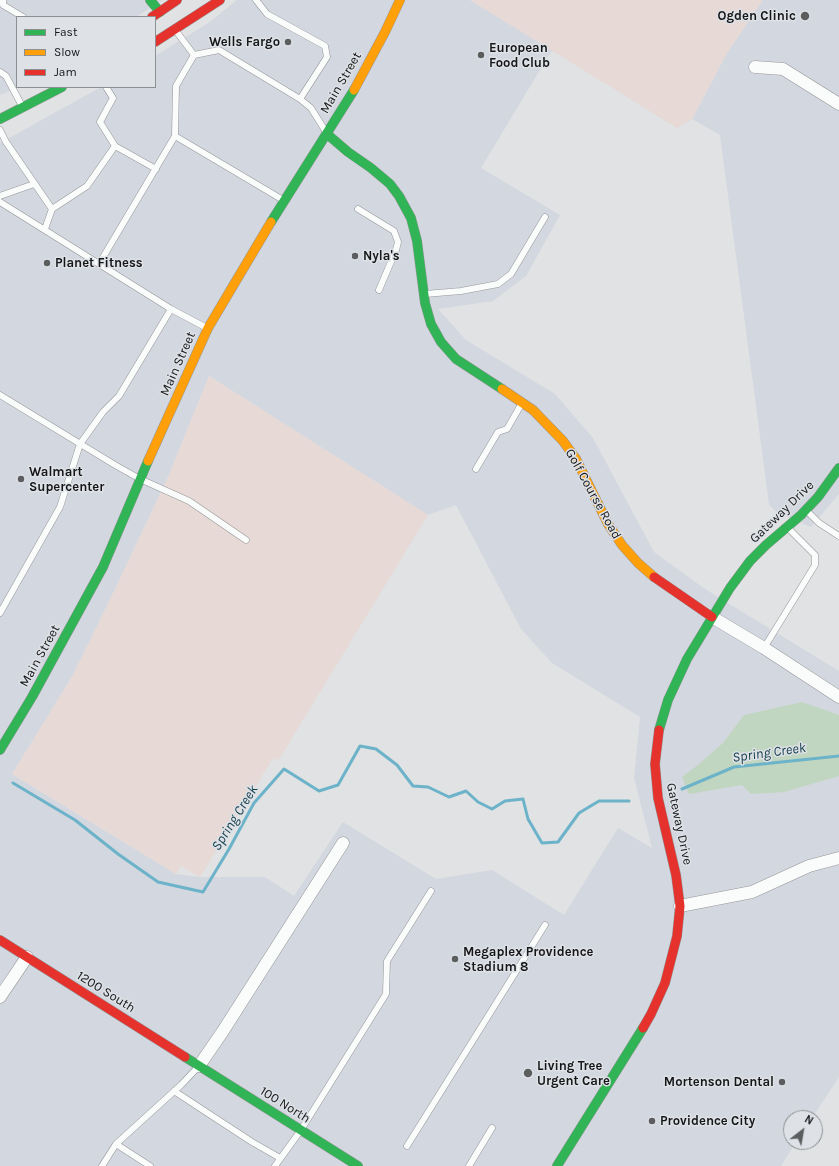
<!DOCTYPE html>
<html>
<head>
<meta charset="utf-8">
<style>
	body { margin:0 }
	#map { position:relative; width:839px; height:1166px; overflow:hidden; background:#e0e2e4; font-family:Karla,sans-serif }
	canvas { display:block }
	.legend { position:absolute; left:16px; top:16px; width:140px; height:72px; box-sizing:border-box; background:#dee1e6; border:1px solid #8d9093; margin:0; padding:5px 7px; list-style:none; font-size:12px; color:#141617 }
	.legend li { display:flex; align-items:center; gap:8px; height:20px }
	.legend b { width:20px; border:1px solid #8d9093 }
	.north { position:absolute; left:783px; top:1110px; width:40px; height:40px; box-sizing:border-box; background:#dee1e6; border:1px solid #8d9093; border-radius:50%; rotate:31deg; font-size:11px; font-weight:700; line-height:16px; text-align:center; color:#141617 }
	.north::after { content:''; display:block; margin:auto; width:14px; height:18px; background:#5b5d5f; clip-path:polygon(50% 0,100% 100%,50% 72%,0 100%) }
</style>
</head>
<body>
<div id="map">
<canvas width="839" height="1166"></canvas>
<ul class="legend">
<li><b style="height:5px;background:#30b455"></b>Fast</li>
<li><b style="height:5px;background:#ff9f0a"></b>Slow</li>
<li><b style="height:5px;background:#e5322d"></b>Jam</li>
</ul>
<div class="north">N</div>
</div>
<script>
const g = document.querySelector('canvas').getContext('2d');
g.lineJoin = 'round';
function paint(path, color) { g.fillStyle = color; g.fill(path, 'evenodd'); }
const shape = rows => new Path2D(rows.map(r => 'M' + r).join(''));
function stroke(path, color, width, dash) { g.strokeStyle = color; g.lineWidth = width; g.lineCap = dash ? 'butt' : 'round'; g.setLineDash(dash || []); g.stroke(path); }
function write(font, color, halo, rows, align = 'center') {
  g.font = font + ' Karla,sans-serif'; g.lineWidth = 3; g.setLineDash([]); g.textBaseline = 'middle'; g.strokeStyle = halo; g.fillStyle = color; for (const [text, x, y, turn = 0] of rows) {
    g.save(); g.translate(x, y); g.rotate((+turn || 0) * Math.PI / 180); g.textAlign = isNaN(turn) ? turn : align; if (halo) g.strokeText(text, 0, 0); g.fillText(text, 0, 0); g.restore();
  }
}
const built = shape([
	[0,0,162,0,136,17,17,17,17,87,19,87,0,95],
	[237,0,470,0,552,50,481,168,560,215,526,276,493,301,438,309,466,340,555,394,593,438,654,552,705,589,839,671,839,1077,812,1118,791,1118,791,1142,796,1142,781,1166,0,1166,0,143,101,87,155,87,155,56,210,22],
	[209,376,428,515,456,505,521,629,552,663,640,717,634,778,652,848,618,828,564,915,492,870,436,879,343,822,294,896,265,877,200,877,176,874,12,774,73,675,117,585,168,477],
	[763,0,839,0,839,494,811,527,777,513,769,504,720,135,692,119,727,53]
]);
const industrial = shape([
	[470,0,763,0,727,53,692,119,677,128],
	[209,376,428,515,278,761,273,758,200,877,181,866,176,874,12,774,73,675,117,585,168,477]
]);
const green = shape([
	[802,702,839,715,839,776,784,792,751,794,742,785,689,794,682,777,698,765,723,743,744,715]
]);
const stream = shape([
	[13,783,75,820,118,854,158,882,203,892,229,849,254,803,284,769,319,791,338,785,360,746,376,749,397,765,413,786,428,787,449,797,466,791,478,802,492,809,505,801,523,799,528,819,542,843,558,842,579,813,599,801,629,801],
	[682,789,734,767,839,756]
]);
const lane = shape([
	[3,0,3,5,23,17],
	[256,0,267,14,325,46,327,57,300,99],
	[176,31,194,55,219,50,300,99,311,108,326,132],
	[0,72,6,76,21,104],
	[106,87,113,98,100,122,115,146],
	[0,130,6,142,52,209,45,229],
	[175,136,176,86,194,55],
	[0,196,34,184],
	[0,202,171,309,205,327],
	[52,209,87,186,115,146,156,169],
	[358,209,394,231,398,242,396,250,379,290],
	[99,264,175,136,283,200],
	[425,294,461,291,498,284,511,274,545,217],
	[0,395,115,465,140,479,189,501,246,540],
	[476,469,498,432,507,429,522,403],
	[807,511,819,523,839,536],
	[0,613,60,507,80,444,103,412,119,396,171,309],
	[764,648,815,565,815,555,788,528],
	[174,1091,252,1142,280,1158],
	[116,1144,150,1166],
	[407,1146,545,925],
	[102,1166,116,1144,181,1085,198,1067],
	[275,1166,301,1130,386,994,387,961,431,891],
	[469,1166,492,1128]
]);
const street = shape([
	[755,67,783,69,839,104],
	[712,617,764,648,839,697],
	[680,906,752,892,809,866,839,858],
	[0,997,27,957],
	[199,1066,223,1031,343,843]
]);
const fast = shape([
	[150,0,160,12],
	[0,119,62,87],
	[327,134,348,152,371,168,390,184,399,196,411,218,417,241,425,303,431,324,441,342,456,359,502,389],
	[271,222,354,90],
	[659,730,668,700,687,659,730,588,750,561,766,545,801,515,818,497,839,468],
	[0,750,32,697,103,567,148,461],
	[185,1057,358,1166],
	[557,1166,643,1028]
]);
const slow = shape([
	[354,90,385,32,400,0],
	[502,389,533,410,563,441,576,459,608,524,622,545,638,563,654,577],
	[148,461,208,328,271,222]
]);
const jam = shape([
	[152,17,177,0],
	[155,42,220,0],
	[654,577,712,617],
	[0,940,185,1057],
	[643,1028,651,1014,665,983,677,936,680,906,676,875,658,798,655,764,659,730]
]);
const markers = [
	[805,16,5,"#5b5d5f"],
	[288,42,4,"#5b5d5f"],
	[481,55,4,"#5b5d5f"],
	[355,256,4,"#5b5d5f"],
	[47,263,4,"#5b5d5f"],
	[21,479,4,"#5b5d5f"],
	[455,959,4,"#5b5d5f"],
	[528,1073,5,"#5b5d5f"],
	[782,1082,4,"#5b5d5f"],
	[652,1121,4,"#5b5d5f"]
];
const poiNames = [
	["Ogden Clinic",796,16,"right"],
	["Wells Fargo",280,42,"right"],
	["European",489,48],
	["Food Club",489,63],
	["Nyla's",363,256],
	["Planet Fitness",55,263],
	["Walmart",29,472],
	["Supercenter",29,487],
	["Megaplex Providence",463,952],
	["Stadium 8",463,967],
	["Living Tree",537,1066],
	["Urgent Care",537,1081],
	["Mortenson Dental",774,1082,"right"],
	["Providence City",660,1121]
];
const streetNames = [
	["Main Street",341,83,-60],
	["Main Street",178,364,-66],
	["Golf Course Road",593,494,61],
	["Gateway Drive",782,512,-44],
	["Main Street",40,656,-61],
	["Gateway Drive",679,824,78],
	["1200 South",106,992,32],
	["100 North",285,1105,32]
];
const waterNames = [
	["Spring Creek",769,753,-8],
	["Spring Creek",235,818,-58]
];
paint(built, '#d3d7df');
paint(industrial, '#e6d9d6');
paint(green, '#c1d6c0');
stroke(stream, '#6cb3c9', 3);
stroke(lane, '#959798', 7);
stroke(street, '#959798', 13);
stroke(fast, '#959798', 10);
stroke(slow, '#959798', 10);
stroke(jam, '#959798', 10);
stroke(lane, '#fafbfb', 6);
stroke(street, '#fafbfb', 12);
stroke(fast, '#30b455', 9);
stroke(slow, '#ff9f0a', 9);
stroke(jam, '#e5322d', 9);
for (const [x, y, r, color] of markers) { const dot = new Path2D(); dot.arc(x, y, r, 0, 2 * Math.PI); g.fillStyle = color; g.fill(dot); stroke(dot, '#dee1e6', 1.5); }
write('bold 13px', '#141617', '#dee1e6', poiNames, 'left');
write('13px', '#141617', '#dee1e6', streetNames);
write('italic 14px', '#113d4b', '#dee1e6', waterNames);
</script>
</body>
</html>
